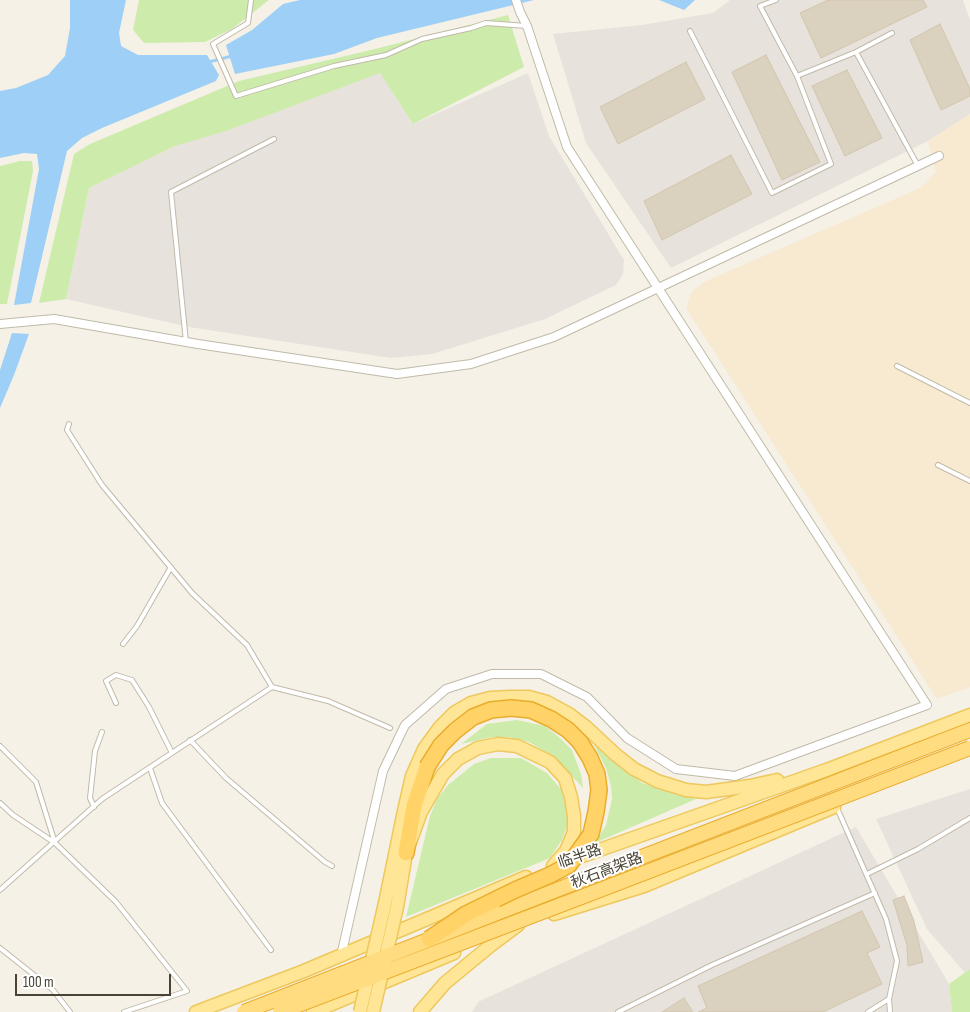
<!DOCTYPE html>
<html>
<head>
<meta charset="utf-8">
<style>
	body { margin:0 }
	#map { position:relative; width:970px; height:1012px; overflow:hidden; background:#f5f1e7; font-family:"Sofia Sans Condensed",sans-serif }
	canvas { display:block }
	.scale { position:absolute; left:15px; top:974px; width:156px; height:22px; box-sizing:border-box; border:2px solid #494235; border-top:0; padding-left:6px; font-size:15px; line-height:18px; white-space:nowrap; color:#494235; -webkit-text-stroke:4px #fff; paint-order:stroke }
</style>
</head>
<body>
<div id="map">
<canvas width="970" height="1012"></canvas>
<div class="scale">100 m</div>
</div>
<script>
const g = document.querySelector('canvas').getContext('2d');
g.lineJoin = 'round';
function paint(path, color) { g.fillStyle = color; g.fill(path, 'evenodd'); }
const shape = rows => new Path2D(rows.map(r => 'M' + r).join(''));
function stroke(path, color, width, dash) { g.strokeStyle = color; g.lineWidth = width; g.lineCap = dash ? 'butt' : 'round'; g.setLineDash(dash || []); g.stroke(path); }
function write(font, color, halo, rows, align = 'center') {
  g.font = font + ' "Sofia Sans Condensed","Noto Sans SC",sans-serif'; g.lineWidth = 4; g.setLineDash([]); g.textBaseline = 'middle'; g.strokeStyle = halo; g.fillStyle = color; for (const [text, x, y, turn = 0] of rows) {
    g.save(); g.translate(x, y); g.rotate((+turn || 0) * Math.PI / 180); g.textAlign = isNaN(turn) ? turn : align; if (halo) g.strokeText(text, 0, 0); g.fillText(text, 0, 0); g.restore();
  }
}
const commercial = shape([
	[970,114,970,687,937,699,686,308,692,291,706,281,920,188,936,172,928,141]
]);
const industrial = shape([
	[730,0,963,0,970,20,970,114,928,141,671,268,586,143,553,34,642,25,713,13],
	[380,73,413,124,528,73,549,136,624,260,623,274,616,285,545,319,432,354,391,358,189,327,66,299,89,188,175,146],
	[970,789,970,969,965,973,927,929,876,819],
	[856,827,949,984,952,1012,472,1012,478,1002]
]);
const green = shape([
	[139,0,269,0,232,29,205,42,144,43,133,30],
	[508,15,524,67,413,124,380,73,226,131,175,146,89,188,66,299,39,303,74,154,90,144,239,81,375,49],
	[20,161,32,161,33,171,7,304,0,304,0,166],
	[517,720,545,726,561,739,572,750,581,774,583,788,571,775,551,755,529,742,509,737,492,737,461,744,487,724],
	[594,745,642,783,676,795,696,799,595,843,606,825,612,799,611,786,606,768],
	[491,758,521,758,547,773,561,789,567,807,567,826,562,840,550,858,406,917,430,816,437,799,448,785,474,764],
	[970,969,970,1012,952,1012,949,984]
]);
const water = shape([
	[70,0,126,0,119,33,121,46,138,55,207,55,219,75,216,81,102,128,82,138,67,151,31,303,14,305,39,169,37,154,24,153,0,158,0,91,16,88,48,75,65,56,70,28],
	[300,0,534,0,377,38,334,54,235,74,226,45,252,30,283,4],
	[659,0,695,0,684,10],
	[12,333,29,334,14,375,0,408,0,370]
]);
const stream = shape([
	[209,62,232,56]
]);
const building = shape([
	[828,0,923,0,927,7,821,58,800,13,828,0],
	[940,24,970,89,970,96,941,110,910,40,940,24],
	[766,55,820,162,782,180,732,72,766,55],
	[686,62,705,99,618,144,600,107,686,62],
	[847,70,882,138,845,156,812,86,847,70],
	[731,155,752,194,662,240,644,201,731,155],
	[904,896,914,921,923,962,908,966,907,945,893,900,904,896],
	[862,911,880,947,867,953,882,984,823,1012,698,1012,707,1008,698,986,862,911],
	[684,998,693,1012,662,1012,684,998]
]);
const service = shape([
	[251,0,248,23,213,44,236,96,334,66,386,55,422,39,471,28,486,23,527,26],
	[690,31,772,193,831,164,797,76,760,6,776,0],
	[856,52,918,166],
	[797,76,856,52,892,33],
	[186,342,171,192,274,139],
	[897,366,970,403],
	[69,424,67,430,102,485,192,593,247,645,272,687,328,701,390,728],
	[938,465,970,481],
	[123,644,137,626,171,567],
	[116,703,106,681,116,675,132,680,149,707,172,753],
	[190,740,226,778,325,862,332,866],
	[0,746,36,782,55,843],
	[150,768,162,803,271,950],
	[0,803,13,815,55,843,116,902,187,991,124,1012],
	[94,807,90,798,95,751,102,732],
	[837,808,886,919,897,961,889,999,890,1012],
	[867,874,918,849,970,818],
	[0,890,102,799,272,687],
	[0,948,53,990,70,1012],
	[618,1012,712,965,875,893],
	[868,1012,889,999]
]);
const minor = shape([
	[0,324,54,319,198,344,397,374,471,364,554,337,939,156],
	[341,956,383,771,405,725,446,689,492,674,541,674,587,697,627,738,676,769,735,776,927,705,567,147,527,26,520,12,516,0]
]);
const primary = shape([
	[571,860,829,769,970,715],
	[385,903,404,811,412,776,424,749,440,727,454,713,471,703,490,698,510,697,529,697,547,702,569,714,586,727,616,755,634,769,657,781,686,790,706,792,750,786,777,780],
	[397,907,406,853,421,812,443,774,458,759,478,748,498,744,517,746,550,762,565,778,571,797,574,816,574,832,566,851,553,866],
	[554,914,644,886,834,807],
	[196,1012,304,971,526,877],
	[313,1012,454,953],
	[420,1012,445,983,490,946,518,925]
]);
const trunk = shape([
	[497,913,970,730]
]);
const motorway = shape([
	[406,853,414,806,427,767]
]);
const primaryBridge = shape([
	[360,1012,385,903],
	[373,1012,397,907]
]);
const trunkBridge = shape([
	[244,1012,497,913],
	[280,1012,579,898,970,748]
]);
const motorwayBridge = shape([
	[427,767,441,745,455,731,473,717,491,710,511,708,531,710,551,719,568,730,580,742,590,758,597,774,599,790,596,812,591,834,569,865,550,875,515,890,466,914,429,939]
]);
const streetNames = [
	["临半路",580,857,-19],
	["秋石高架路",607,871,-21]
];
paint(commercial, '#f8e9d1');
paint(industrial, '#e7e2dc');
paint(green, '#cdecac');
paint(water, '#9ecff6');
stroke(stream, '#9ecff6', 3);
paint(building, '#dad1be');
stroke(building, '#d3c6ae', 1);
stroke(service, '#c1baa9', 6);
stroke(minor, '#c1baa9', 10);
stroke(primary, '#eec85c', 15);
stroke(trunk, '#eaac2b', 16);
stroke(motorway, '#eaac2b', 18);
stroke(service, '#fff', 4);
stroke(minor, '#fff', 8);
stroke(primary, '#ffe596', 12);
stroke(trunk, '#ffdc7f', 14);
stroke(motorway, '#ffd368', 15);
stroke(primaryBridge, '#eec85c', 15, []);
stroke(trunkBridge, '#eaac2b', 16, []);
stroke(motorwayBridge, '#eaac2b', 18, []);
stroke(primaryBridge, '#ffe596', 12);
stroke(trunkBridge, '#ffdc7f', 14);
stroke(motorwayBridge, '#ffd368', 15);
write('15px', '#494235', '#fff', streetNames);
</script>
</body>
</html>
